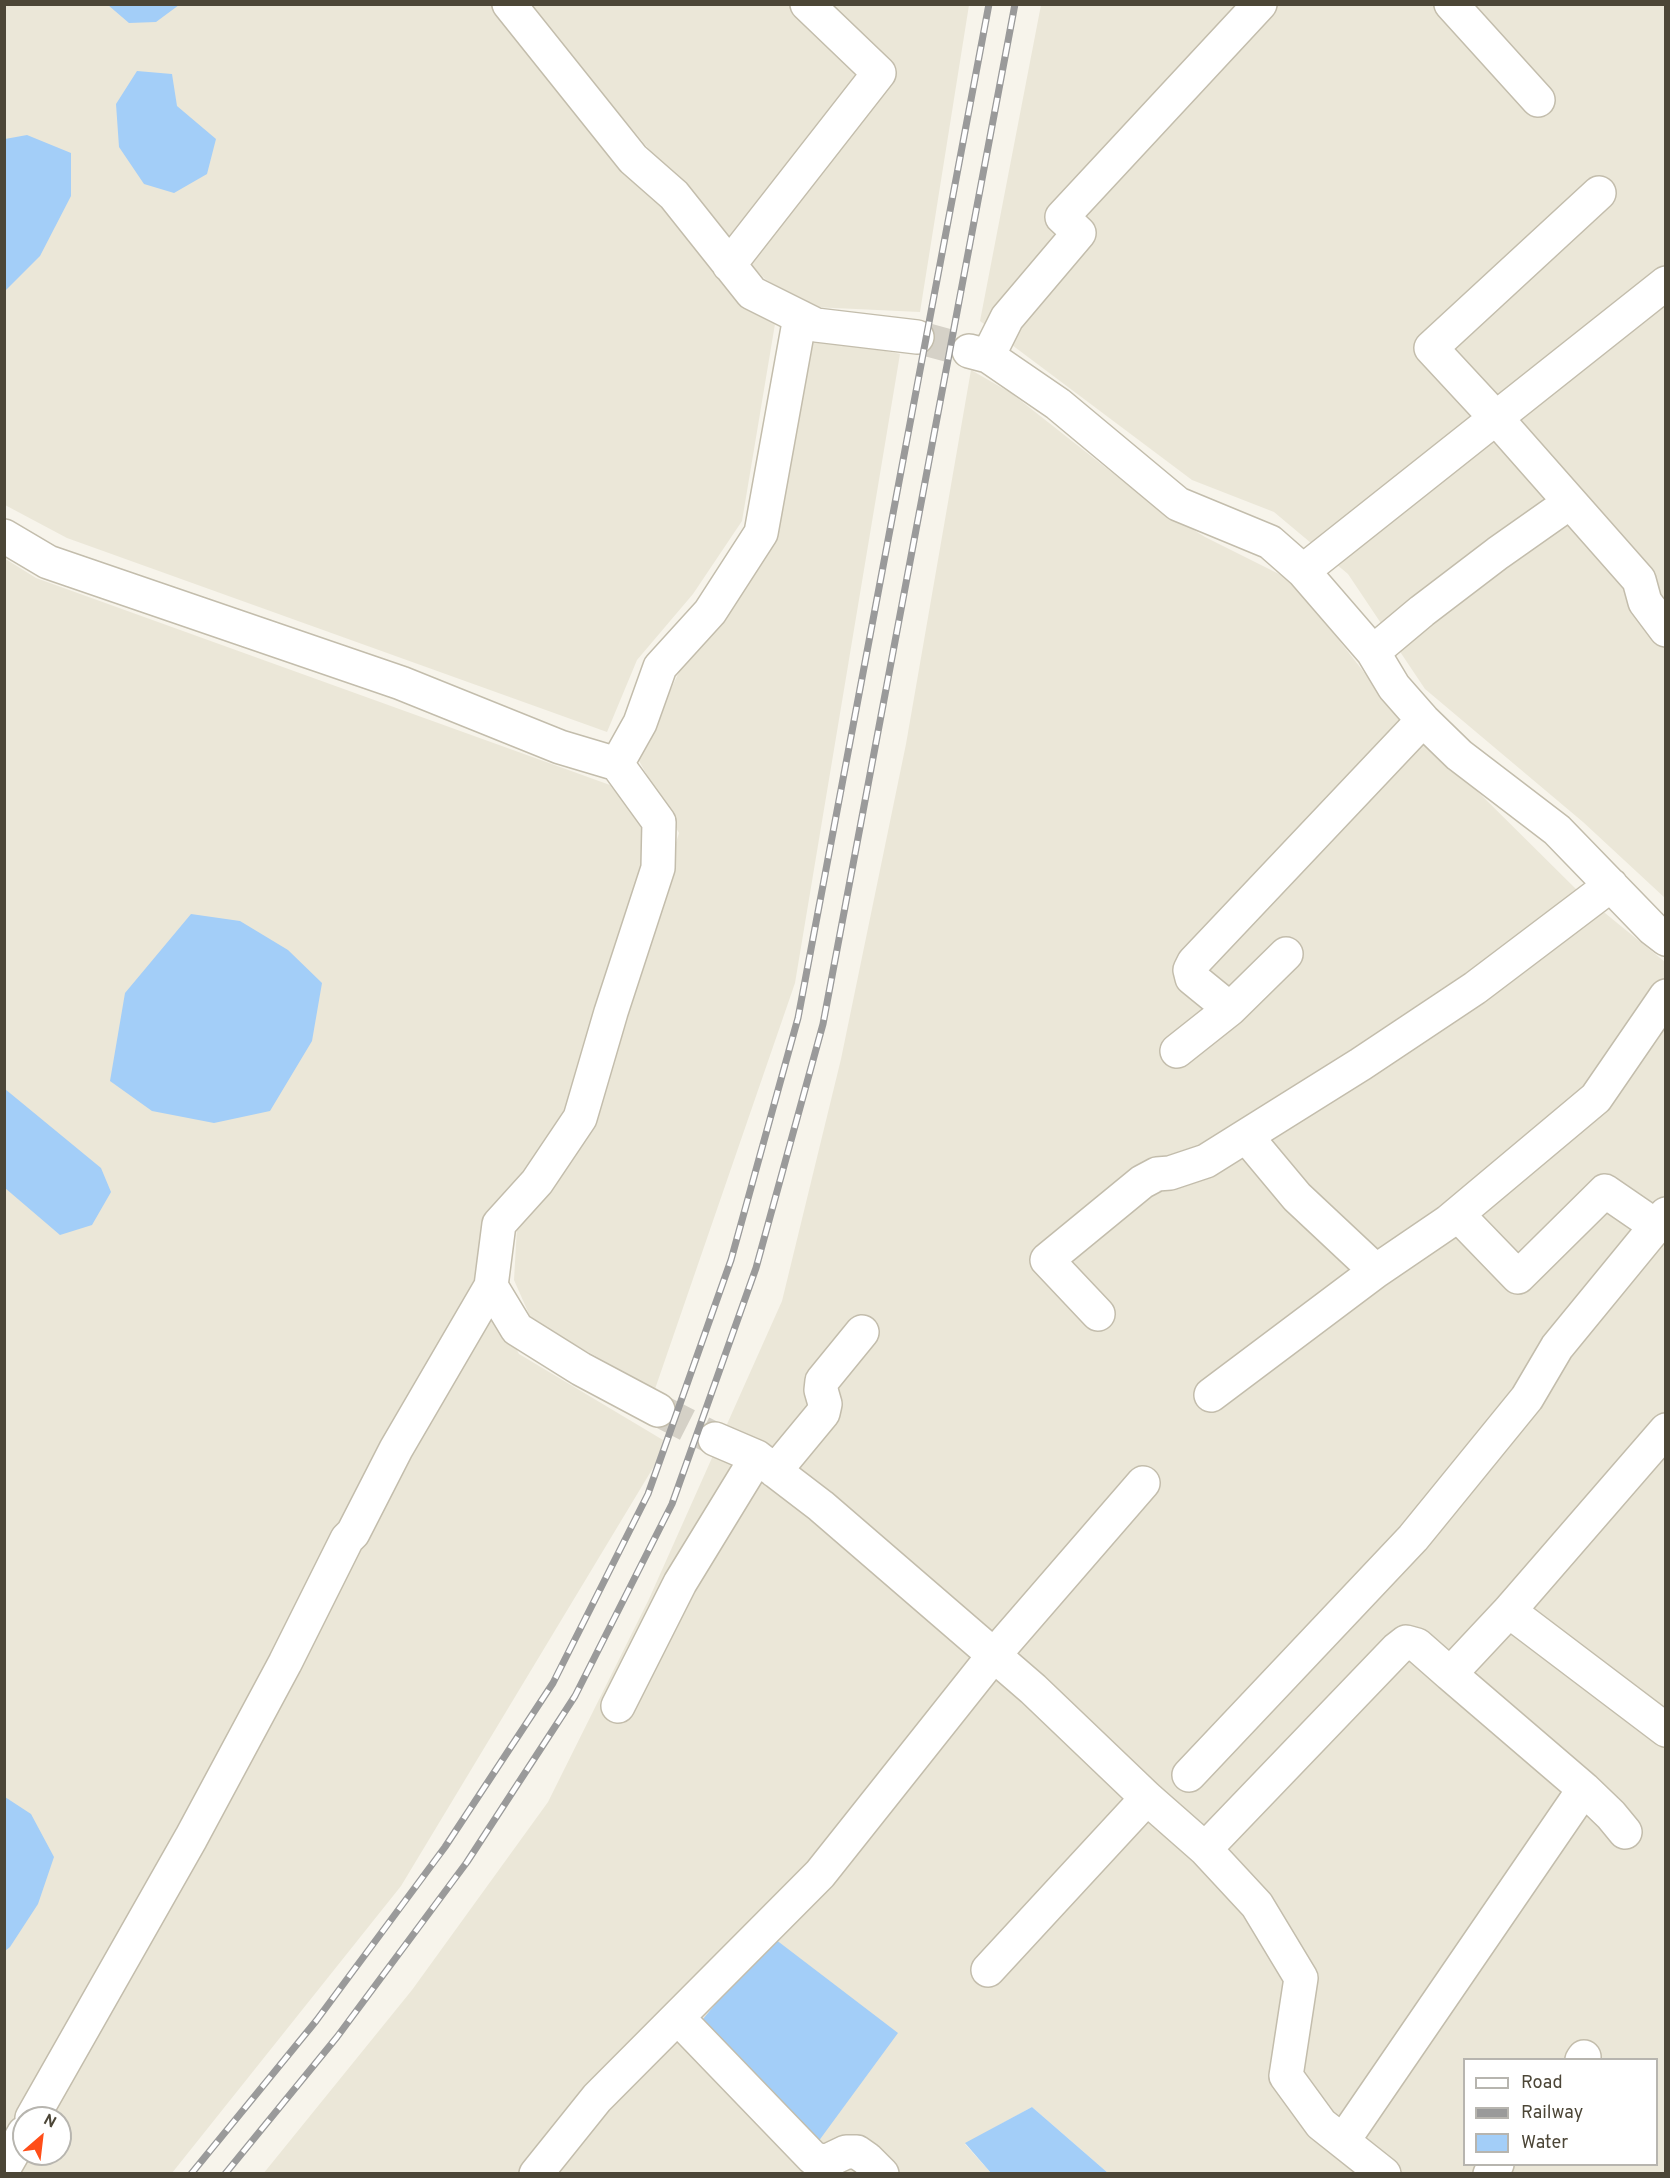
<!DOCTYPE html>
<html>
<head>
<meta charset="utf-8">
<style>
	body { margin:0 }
	#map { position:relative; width:1670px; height:2178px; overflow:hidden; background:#f7f4eb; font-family:Overpass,sans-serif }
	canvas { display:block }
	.frame { position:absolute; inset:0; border:6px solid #4c4637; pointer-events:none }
	.legend { position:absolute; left:1463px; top:2058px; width:195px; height:108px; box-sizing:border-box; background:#fff; border:2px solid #b7b5af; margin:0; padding:8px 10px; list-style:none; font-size:18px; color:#4c4637 }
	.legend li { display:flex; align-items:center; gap:12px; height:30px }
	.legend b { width:30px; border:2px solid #b7b5af }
	.north { position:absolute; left:12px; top:2106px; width:60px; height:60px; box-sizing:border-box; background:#fff; border:2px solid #b7b5af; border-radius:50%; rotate:28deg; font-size:16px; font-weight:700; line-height:24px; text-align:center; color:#4c4637 }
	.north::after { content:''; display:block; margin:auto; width:21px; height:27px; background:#ff4e19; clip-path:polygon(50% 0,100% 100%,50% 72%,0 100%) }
</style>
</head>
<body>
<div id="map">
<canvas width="1670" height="2178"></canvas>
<div class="frame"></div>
<ul class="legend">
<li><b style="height:8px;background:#fff"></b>Road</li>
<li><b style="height:8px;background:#9a9a9a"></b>Railway</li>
<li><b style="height:16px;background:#a3cef8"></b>Water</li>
</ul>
<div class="north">N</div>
</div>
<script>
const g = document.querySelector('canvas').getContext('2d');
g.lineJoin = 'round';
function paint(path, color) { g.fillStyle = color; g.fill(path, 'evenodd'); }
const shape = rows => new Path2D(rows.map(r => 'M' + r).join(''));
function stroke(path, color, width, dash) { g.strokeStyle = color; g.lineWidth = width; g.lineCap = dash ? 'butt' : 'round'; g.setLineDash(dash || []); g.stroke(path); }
const residential = shape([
	[4,5,502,5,778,306,742,521,693,594,637,660,607,732,67,538,5,505],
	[528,5,969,5,920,312,813,307,765,279,725,240],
	[1041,5,1665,5,1665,898,1583,822,1425,689,1348,574,1274,512,1192,480,980,321],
	[811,335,900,354,795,983,655,1389,532,1321,514,1280,517,1227,587,1134,679,833,638,759,679,672,774,536],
	[971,370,1011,393,1152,504,1205,537,1293,581,1377,689,1465,779,1578,891,1665,962,1665,2173,1108,2173,1032,2107,965,2144,991,2173,263,2174,412,1990,548,1802,649,1599,782,1301,841,1059,906,744],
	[1464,2060,1656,2060,1656,2164,1464,2164],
	[4,558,36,578,610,785,649,834,646,874,564,1142,483,1285,519,1354,668,1443,401,1886,172,2173,5,2173],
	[24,2118,60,2118,60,2154,24,2154]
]);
const water = shape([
	[108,5,179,5,156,22,129,23],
	[137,71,172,74,177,106,216,139,207,174,174,193,144,184,119,147,116,104],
	[27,135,71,153,71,196,40,256,5,291,5,139],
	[191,914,240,921,288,950,322,983,312,1041,270,1111,214,1123,152,1111,110,1081,125,993],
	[5,1089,101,1168,111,1192,92,1225,60,1235,5,1188],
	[5,1797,31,1814,54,1857,38,1904,10,1947,5,1951],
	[771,1936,898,2033,818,2142,699,2024],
	[1032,2107,1108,2173,991,2173,965,2143]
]);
const minorTunnel = shape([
	[917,337,969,351],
	[658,1410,715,1439]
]);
const minor = shape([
	[509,4,633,159,674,195,752,293,816,325,917,337],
	[1451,4,1538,100],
	[1599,193,1431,348,1496,418,1639,580,1645,602,1666,630],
	[729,265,879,73,807,4],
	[969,351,988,356,1058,404,1178,504,1270,542,1303,571,1373,652,1394,687,1423,720,1459,755,1557,830,1653,929,1666,939],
	[988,356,1007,318,1079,233,1062,217,1260,4],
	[4,536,48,562,401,683,560,747,617,764],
	[1303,571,1666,283],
	[1373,652,1422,611,1498,553,1569,503],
	[1286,954,1230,1009,1192,978,1190,970,1194,962,1423,720],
	[1177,1051,1230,1009],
	[1246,1136,1297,1197,1376,1271],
	[1458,1215,1518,1277,1605,1191,1656,1226],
	[491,1286,517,1329,581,1369,658,1410],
	[1098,1314,1047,1260,1142,1182,1157,1174,1170,1173,1206,1161,1361,1064,1475,988,1611,885],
	[1211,1395,1376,1271,1448,1222,1596,1098,1666,996],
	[715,1439,757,1457,821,1506,1033,1689,1147,1798,1205,1849,1257,1905,1301,1978,1286,2076,1321,2124,1384,2174],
	[775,1471,823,1413,825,1404,821,1390,822,1381,862,1332],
	[1509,1611,1666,1730],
	[1450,1674,1584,1789,1611,1815,1625,1832],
	[618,1706,680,1583,757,1457],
	[1189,1775,1413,1538,1527,1398,1557,1347,1666,1214],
	[1205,1849,1397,1649,1406,1642,1417,1645,1450,1674,1509,1611,1666,1430],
	[988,1970,1147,1798],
	[678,2018,813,2158,825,2162,846,2152,857,2152,867,2159,882,2174],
	[1582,2060,1584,2057],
	[32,2118,191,1838,285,1663,347,1539,353,1533,396,1449,491,1286,499,1224,537,1182,580,1118,611,1012,658,868,659,822,617,764,640,723,660,667,710,612,761,533,800,317],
	[1343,2141,1584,1789],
	[4,2168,24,2133],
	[536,2174,597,2098,820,1874,994,1655,1143,1483],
	[1490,2174,1497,2164]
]);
const rail = shape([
	[191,2174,316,2021,445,1847,553,1683,648,1494,731,1260,798,1018,989,4],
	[225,2174,337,2037,467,1862,575,1696,672,1504,756,1268,823,1024,1015,4]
]);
paint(residential, '#ebe7d8');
paint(water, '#a3cef8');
stroke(minorTunnel, '#d5d1c7', 33, [33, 16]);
stroke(minor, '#c3bdac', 36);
stroke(minor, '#fff', 33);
stroke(rail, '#9a9a9a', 7);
stroke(rail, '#fff', 4.5, [14]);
</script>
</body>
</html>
